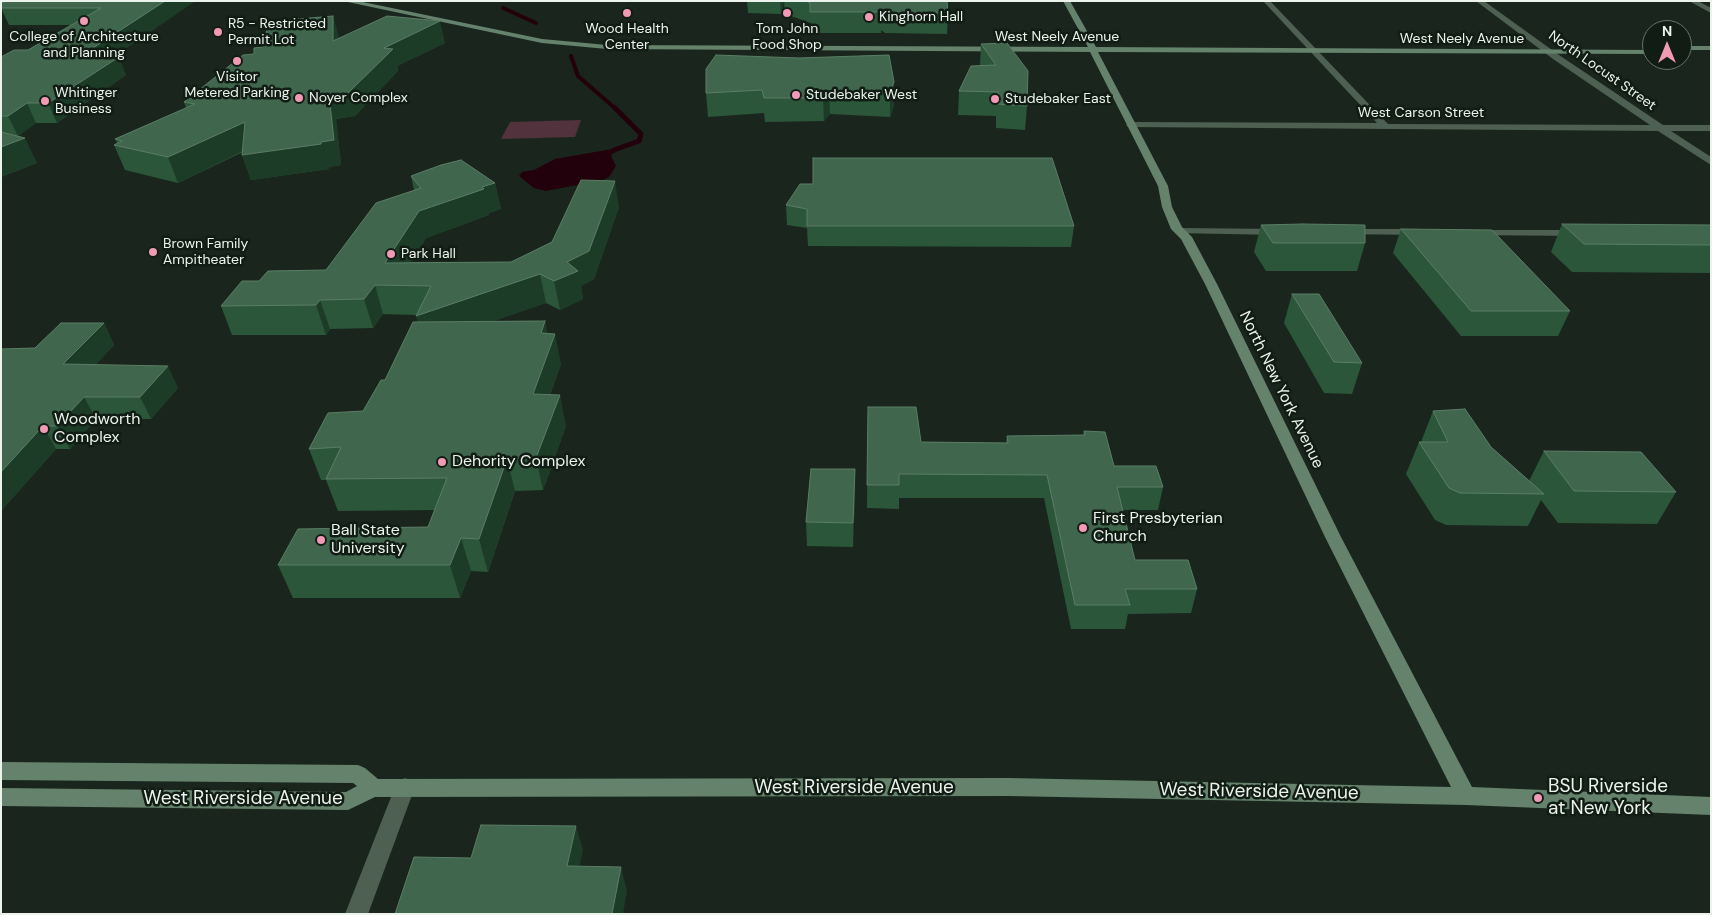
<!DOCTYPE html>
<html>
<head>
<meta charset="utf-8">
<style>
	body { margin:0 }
	#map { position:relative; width:1712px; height:915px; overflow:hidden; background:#1a261d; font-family:"DM Sans",sans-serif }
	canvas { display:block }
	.frame { position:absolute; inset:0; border:2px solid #ebf3ec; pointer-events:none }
	.north { position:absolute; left:1642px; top:20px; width:50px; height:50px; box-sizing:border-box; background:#111d14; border:1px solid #68736a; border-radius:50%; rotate:0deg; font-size:14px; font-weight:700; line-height:20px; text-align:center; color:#ebf3ec }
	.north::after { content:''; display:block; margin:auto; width:18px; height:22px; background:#f09ab5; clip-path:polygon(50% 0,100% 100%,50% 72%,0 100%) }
</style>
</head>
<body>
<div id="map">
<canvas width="1712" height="915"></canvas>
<div class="frame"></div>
<div class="north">N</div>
</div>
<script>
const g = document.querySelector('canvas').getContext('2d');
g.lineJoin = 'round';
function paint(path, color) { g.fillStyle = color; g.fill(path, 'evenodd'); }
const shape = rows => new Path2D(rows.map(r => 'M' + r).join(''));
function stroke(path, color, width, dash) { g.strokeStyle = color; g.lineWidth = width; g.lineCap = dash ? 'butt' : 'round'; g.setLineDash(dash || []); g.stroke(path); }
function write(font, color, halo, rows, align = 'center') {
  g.font = font + ' "DM Sans",sans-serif'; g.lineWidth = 5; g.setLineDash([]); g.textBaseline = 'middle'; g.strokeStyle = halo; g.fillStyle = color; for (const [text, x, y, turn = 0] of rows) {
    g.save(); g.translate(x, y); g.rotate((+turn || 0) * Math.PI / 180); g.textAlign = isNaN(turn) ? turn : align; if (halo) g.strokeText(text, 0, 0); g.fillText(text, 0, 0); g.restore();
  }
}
const green = shape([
	[581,120,575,137,501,139,510,122]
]);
const water = shape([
	[612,149,617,152,613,153,611,156,616,166,609,177,603,180,546,191,534,188,519,176,522,172,534,170,555,159]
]);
const streamFar1 = shape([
	[503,8,536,23],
	[571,56,578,76,617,110]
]);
const stream = shape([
	[614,150,639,141,641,134,615,108]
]);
const street = shape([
	[1263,1,1270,1,1388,124,1650,125,1553,59,1476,1,1484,1,1559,55,1663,125,1711,125,1711,131,1671,131,1711,157,1711,165,1658,131,1128,127,1126,125,1131,122,1377,123,1263,1],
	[1689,1,1698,1,1711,8,1711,13,1689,1],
	[1180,228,1279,229,1285,232,1279,235,1176,233,1174,231,1180,228],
	[1345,229,1419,229,1425,232,1419,235,1341,234,1339,232,1341,230,1345,229],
	[1475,230,1579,230,1585,233,1579,236,1471,235,1469,233,1475,230],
	[405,778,412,781,415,787,368,914,345,914,395,787,398,781,405,778]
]);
const secondary = shape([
	[343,1,358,1,542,39,607,45,1088,47,1063,1,1070,1,1096,47,1652,50,1652,54,1098,52,1168,186,1172,207,1182,227,1192,237,1217,284,1341,537,1472,787,1711,797,1711,815,1466,805,1008,796,375,797,348,810,1,806,1,788,346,792,357,786,353,783,1,780,1,762,358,765,365,768,378,779,1008,778,1451,787,1325,537,1205,284,1181,239,1171,229,1162,207,1158,186,1090,52,607,49,542,43,343,1],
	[1682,46,1711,46,1711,50,1682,50,1682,46]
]);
const wall = shape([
	[195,1,116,55,126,75,57,123,36,123,18,136,15,136,37,163,1,177,1,57,28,50,72,25,9,25,1,8,1,3],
	[747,1,784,1,781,14,748,13],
	[784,1,947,1,948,13,947,34,885,33,881,30,881,33,811,33,811,23,785,14],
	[339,37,339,38,445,43,397,66,398,71,355,116,336,119,341,165,329,167,329,169,251,180,242,155,243,152,178,183,125,170,114,145,117,143,115,139,186,108,184,102,263,47],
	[981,44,1027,106,1025,130,996,128,996,116,958,115,959,91,980,66],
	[889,55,894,105,890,117,830,114,824,121,765,122,764,113,708,117,706,93,799,58],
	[411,176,495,183,501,209,489,213,489,215,426,238,411,262,511,262,552,242,619,207,594,279,581,286,583,299,560,310,546,303,493,321,545,321,547,334,561,364,550,395,566,426,543,490,515,491,488,572,471,571,460,598,293,598,278,565,428,527,434,510,338,511,326,480,321,480,309,449,363,411,385,380,418,322,416,316,417,315,383,314,373,328,330,329,326,335,232,335,221,306,259,281,326,270,414,190],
	[786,205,1074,226,1071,247,808,246,807,228,787,225],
	[1562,224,1711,225,1711,273,1572,272,1551,252],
	[1261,225,1365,243,1357,271,1266,271,1254,252],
	[1401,229,1570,311,1558,336,1461,336,1393,253],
	[1292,294,1362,363,1352,394,1324,393,1284,323],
	[104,323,114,345,95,365,178,388,151,419,96,419,70,449,56,449,1,511,1,349,35,348],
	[868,407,921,442,1006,443,1007,436,1083,435,1084,431,1114,466,1163,487,1158,510,1122,510,1135,560,1197,589,1191,613,1128,614,1125,629,1071,629,1044,498,899,498,899,509,867,508],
	[1433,411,1491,447,1529,481,1544,451,1676,492,1657,524,1558,523,1541,500,1528,526,1446,525,1435,520,1406,474,1419,442,1421,442],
	[855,492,853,547,807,546,806,522]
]);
const shadedWall = shape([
	[165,1,195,1,116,55,117,58,119,57,126,75,57,123,48,103,90,50],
	[780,1,784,1,781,14],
	[333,16,339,37,339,62,333,41],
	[440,21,445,43,397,66,398,71,355,116,336,119,341,165,329,167,329,169,251,180,242,155,321,142,329,95,384,48],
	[894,82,894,105,890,117,890,93],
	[829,90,830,114,824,121,823,98],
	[27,103,36,123,18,136,8,116],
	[245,122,253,146,178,183,168,157],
	[25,138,37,163,1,177,1,147],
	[615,181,619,207,594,279,581,286,583,299,560,310,554,281],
	[495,183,501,209,489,213,489,215,426,238,396,286,385,263,419,211,482,187],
	[540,274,546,303,424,345,416,316],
	[375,285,383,314,373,328,364,299],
	[320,300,330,329,326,335,316,305],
	[545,321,550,348,555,334,561,364,539,425,533,394,541,333],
	[104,323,114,345,75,387,63,364],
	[168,366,178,388,151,419,140,397],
	[560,395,566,426,543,490,536,458],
	[84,397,96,419,70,449,57,426],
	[43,426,56,449,1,511,1,472],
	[507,459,515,491,488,572,479,539],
	[855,469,855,492,853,547,853,523],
	[461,538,471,571,460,598,450,565],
	[576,826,583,850,574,891,567,866],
	[621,867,627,891,623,914,612,914]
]);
const building = shape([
	[7,1,165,1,90,50,114,50,103,57,119,57,48,103,27,103,8,116,1,116,1,57,14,50,28,50,101,8,1,8,1,3,7,1],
	[806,1,947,1,948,13,885,12,880,9,881,12,810,12,810,3,806,1],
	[333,16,333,41,387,16,440,21,384,48,393,49,348,93,329,95,334,140,321,142,321,144,242,155,245,122,168,157,114,145,122,141,115,139,195,104,184,102,243,55,254,54,254,48,263,47,268,24,277,23,276,21,333,16],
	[1007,43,1028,71,1027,106,998,104,998,92,959,91,971,66,996,65,981,44,1007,43],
	[716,55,799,58,889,55,894,82,890,93,829,90,823,98,764,98,762,90,706,93,706,69,716,55],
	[1,132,25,138,1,147,1,132],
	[813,158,1052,158,1074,226,807,226,807,209,786,205,800,184,813,184,813,158],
	[461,160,495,183,482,187,484,189,419,211,385,263,511,262,552,242,581,180,615,181,589,251,567,262,578,271,554,281,540,274,416,316,431,286,375,285,364,299,320,300,316,305,221,306,242,281,259,281,268,271,326,270,376,203,421,188,411,176,441,165,461,160],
	[1303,224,1365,225,1365,243,1273,243,1261,225,1303,224],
	[1562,224,1711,225,1711,245,1584,244,1562,224],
	[1401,229,1492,230,1570,311,1471,311,1401,229],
	[1292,294,1319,294,1362,363,1334,362,1292,294],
	[545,321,541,333,555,334,533,394,560,395,536,458,507,459,479,539,461,538,450,565,278,565,298,529,428,527,447,478,326,479,341,447,309,449,328,413,363,411,381,380,385,380,413,322,545,321],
	[61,323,104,323,63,364,168,366,140,397,84,397,57,426,43,426,1,472,1,349,35,348,61,323],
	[868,407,916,407,921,442,1008,443,1007,436,1085,435,1084,431,1105,432,1114,466,1156,466,1163,487,1117,487,1135,560,1188,560,1197,589,1125,589,1130,605,1075,605,1047,475,899,474,899,485,867,485,868,407],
	[1465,409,1491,447,1544,494,1460,493,1449,488,1419,442,1448,442,1433,411,1465,409],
	[1544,451,1641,452,1676,492,1574,491,1544,451],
	[811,469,855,469,853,523,806,522,811,469],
	[481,825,576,826,567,866,621,867,612,914,395,914,414,857,471,858,481,825]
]);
const markers = [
	[627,13,5,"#f09ab5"],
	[787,13,5,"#f09ab5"],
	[869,17,5,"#f09ab5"],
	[84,21,5,"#f09ab5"],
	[218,32,5,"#f09ab5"],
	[237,61,5,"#f09ab5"],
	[796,95,5,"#f09ab5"],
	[299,98,5,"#f09ab5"],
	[995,99,5,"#f09ab5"],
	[45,101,5,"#f09ab5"],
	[153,252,5,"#f09ab5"],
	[391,254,5,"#f09ab5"],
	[44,429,5,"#f09ab5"],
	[442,462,5,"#f09ab5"],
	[1083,528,5,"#f09ab5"],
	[321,540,5,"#f09ab5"],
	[1538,798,5,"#f09ab5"]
];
const farPoinames = [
	["Kinghorn Hall",879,17],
	["R5 - Restricted",228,24],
	["Permit Lot",228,40],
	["Wood Health",627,29,"center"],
	["Center",627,45,"center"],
	["Tom John",787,29,"center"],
	["Food Shop",787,45,"center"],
	["College of Architecture",84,37,"center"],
	["and Planning",84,53,"center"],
	["Visitor",237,77,"center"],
	["Metered Parking",237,93,"center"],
	["Whitinger",55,93],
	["Business",55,109],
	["Studebaker West",806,95],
	["Noyer Complex",309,98],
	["Studebaker East",1005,99],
	["Brown Family",163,244],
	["Ampitheater",163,260],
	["Park Hall",401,254]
];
const farStreetnames = [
	["West Neely Avenue",1057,37],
	["West Neely Avenue",1462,39],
	["North Locust Street",1602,71,35],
	["West Carson Street",1421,113]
];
const streetNames = [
	["North New York Avenue",1281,390,64]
];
const poiNames = [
	["Woodworth",54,420],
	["Complex",54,438],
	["Dehority Complex",452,462],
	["First Presbyterian",1093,519],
	["Church",1093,537],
	["Ball State",331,531],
	["University",331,549]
];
const nearPoinames = [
	["BSU Riverside",1548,787],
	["at New York",1548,809]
];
const nearStreetnames = [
	["West Riverside Avenue",854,788],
	["West Riverside Avenue",1259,792,1],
	["West Riverside Avenue",243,799]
];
paint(green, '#52323c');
paint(water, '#22000c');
stroke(streamFar1, '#22000c', 4);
stroke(stream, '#22000c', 5);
paint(street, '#4d6052');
paint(secondary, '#65826c');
paint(wall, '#2b563a');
paint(shadedWall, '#1c3c27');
paint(building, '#40674d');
stroke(building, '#5b7d66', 1);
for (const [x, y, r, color] of markers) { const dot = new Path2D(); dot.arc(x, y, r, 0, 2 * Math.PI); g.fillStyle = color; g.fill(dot); stroke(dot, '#111d14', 2); }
write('14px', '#ebf3ec', '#111d14', farPoinames, 'left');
write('14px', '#ebf3ec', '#111d14', farStreetnames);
write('16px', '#ebf3ec', '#111d14', streetNames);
write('16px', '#ebf3ec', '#111d14', poiNames, 'left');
write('19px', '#ebf3ec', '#111d14', nearPoinames, 'left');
write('19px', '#ebf3ec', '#111d14', nearStreetnames);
</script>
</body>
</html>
